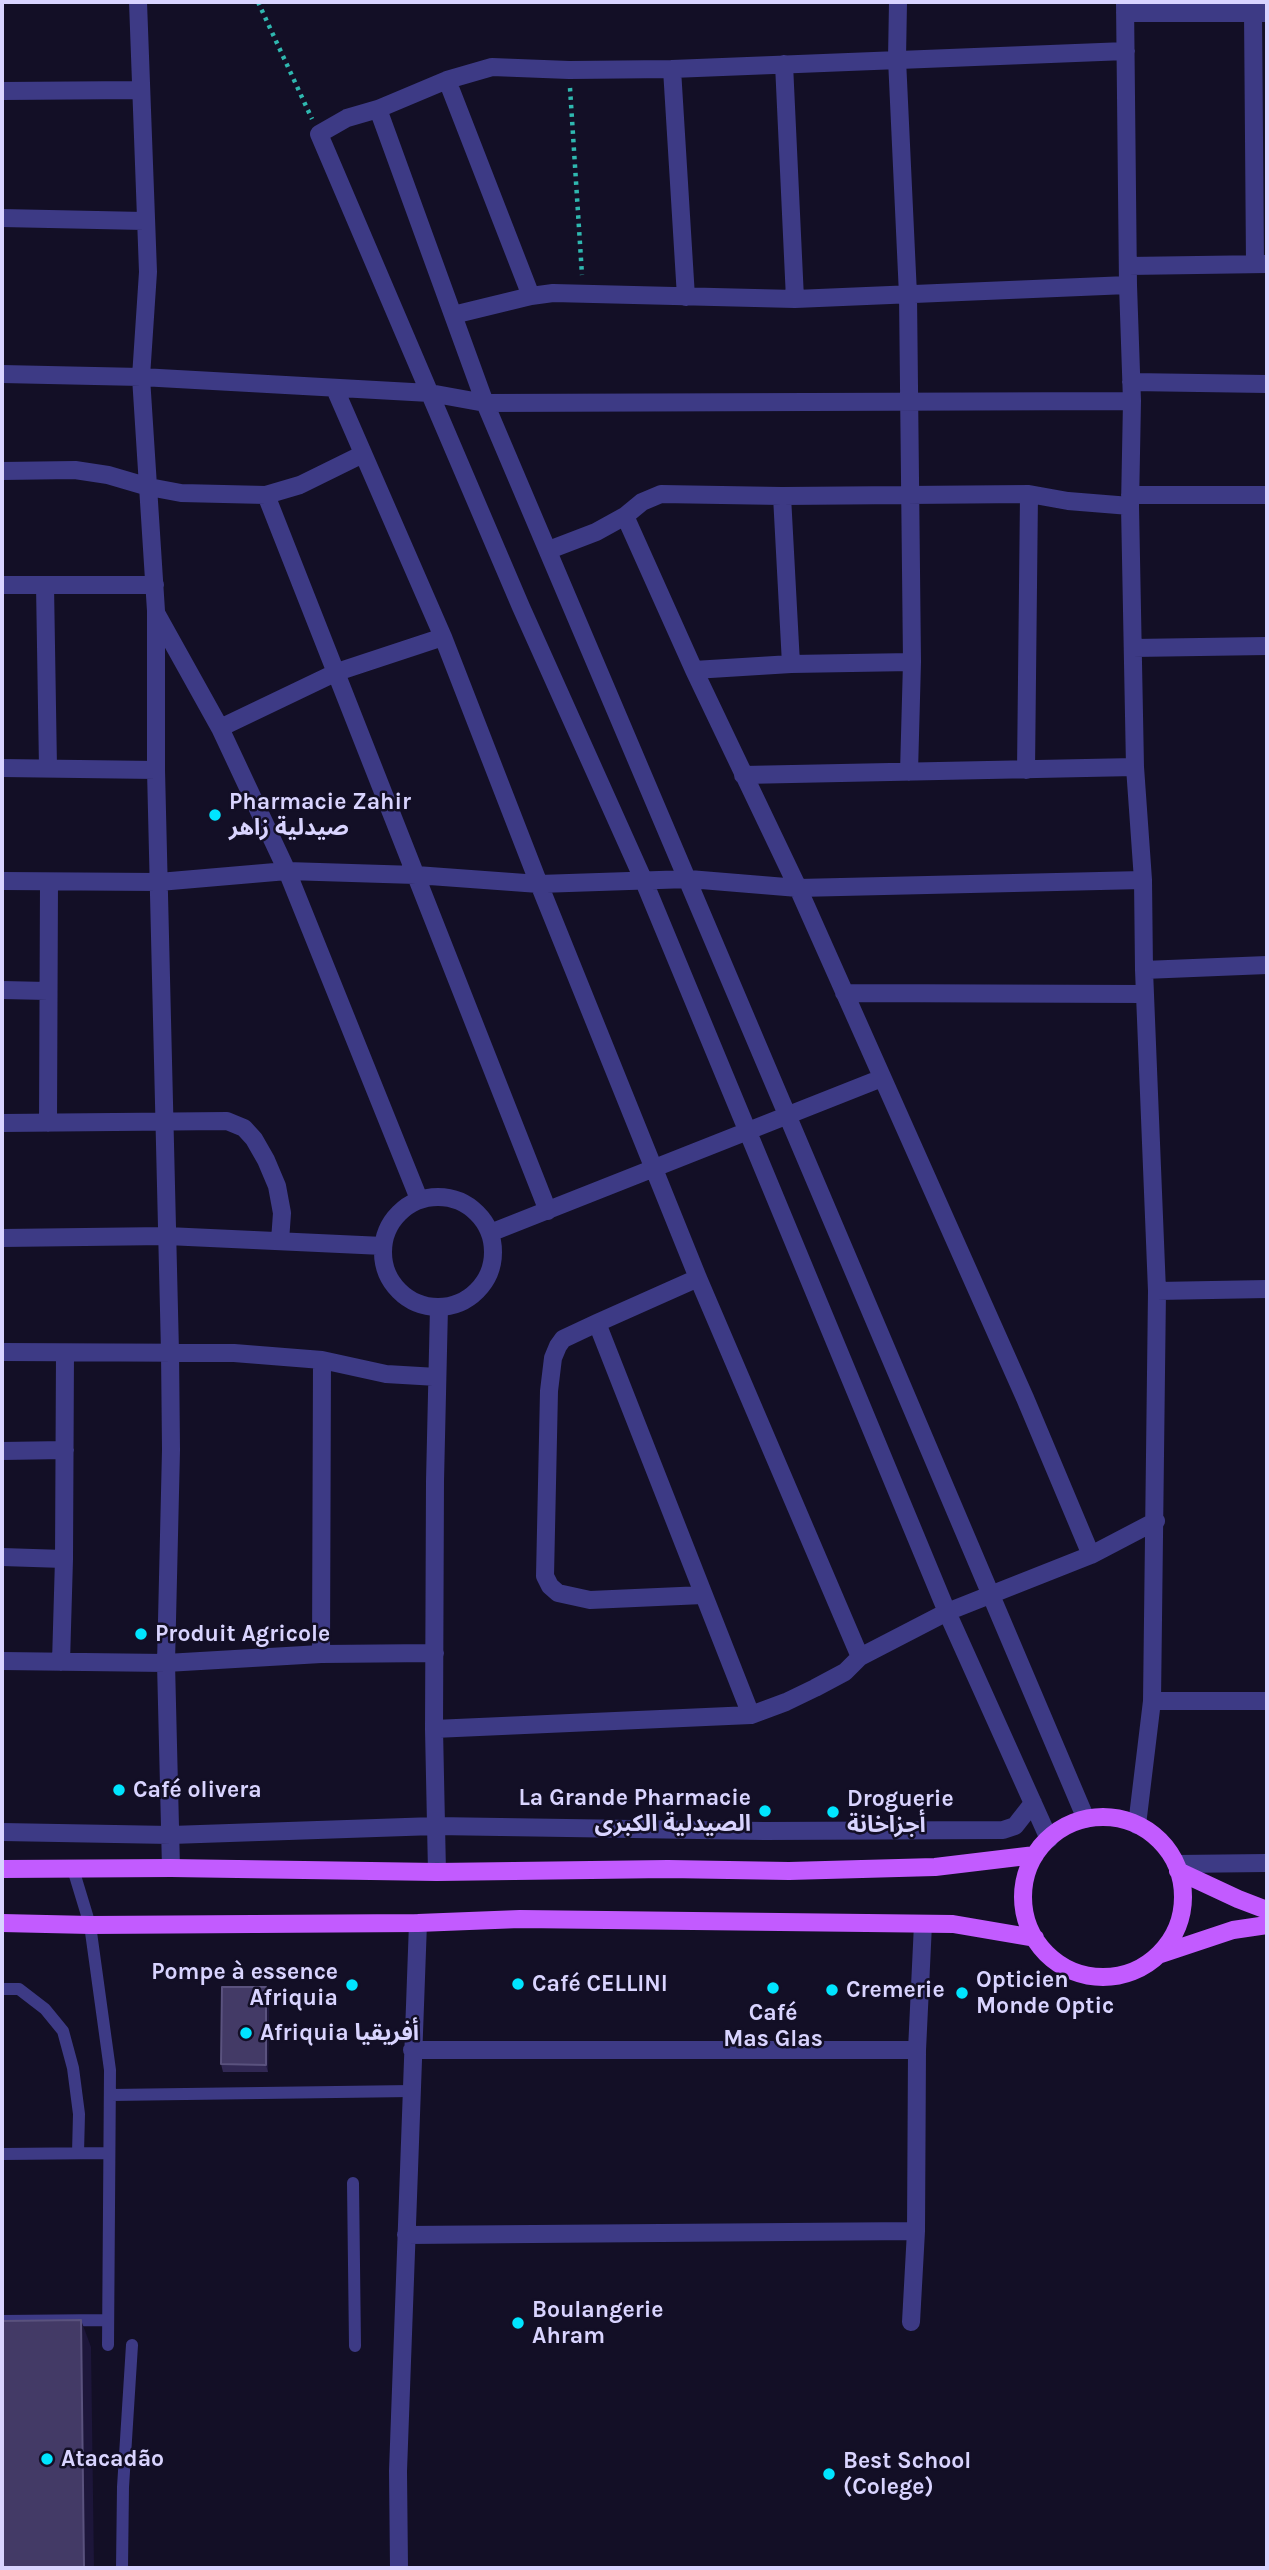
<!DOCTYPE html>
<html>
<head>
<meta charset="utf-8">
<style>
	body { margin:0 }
	#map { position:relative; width:1269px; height:2570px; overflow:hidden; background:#130f26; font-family:Karla,sans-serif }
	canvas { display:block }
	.frame { position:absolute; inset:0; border:4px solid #d9d4ff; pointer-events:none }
</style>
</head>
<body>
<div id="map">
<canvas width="1269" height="2570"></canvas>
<div class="frame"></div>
</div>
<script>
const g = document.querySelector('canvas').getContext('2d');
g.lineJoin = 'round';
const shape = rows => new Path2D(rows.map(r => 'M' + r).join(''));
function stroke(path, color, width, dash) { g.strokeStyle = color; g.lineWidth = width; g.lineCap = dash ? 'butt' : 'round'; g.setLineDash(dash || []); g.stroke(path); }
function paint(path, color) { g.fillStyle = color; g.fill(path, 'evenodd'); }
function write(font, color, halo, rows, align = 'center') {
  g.font = font + ' Karla,"Noto Sans Arabic",sans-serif'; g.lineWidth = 5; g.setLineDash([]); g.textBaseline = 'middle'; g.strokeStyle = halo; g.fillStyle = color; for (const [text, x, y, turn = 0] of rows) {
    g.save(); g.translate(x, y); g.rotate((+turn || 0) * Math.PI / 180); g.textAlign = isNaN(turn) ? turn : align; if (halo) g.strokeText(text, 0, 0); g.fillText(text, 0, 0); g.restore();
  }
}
const path = shape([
	[258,2,312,119],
	[570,88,582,275]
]);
const service = shape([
	[73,1869,90,1925,110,2070,108,2345],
	[2,1989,19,1989,45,2009,63,2031,73,2068,79,2114,78,2153],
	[110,2095,412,2091],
	[2,2154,109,2153],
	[353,2183,355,2346],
	[2,2321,108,2320],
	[122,2568,123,2487,132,2345]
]);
const minor = shape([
	[138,2,148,272,141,377,156,611,156,770,170,1352,171,1450,166,1663,171,1868],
	[898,2,897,59,908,295,912,662,909,772],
	[1125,2,1128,285,1132,401,1130,506,1135,767,1143,880,1144,970,1157,1291,1152,1701,1137,1825],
	[1125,13,1267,13],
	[1253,13,1255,264],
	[784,64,795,299],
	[672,69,686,297],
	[447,80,531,296],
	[2,91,140,90],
	[378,109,485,403,1086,1819],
	[2,218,144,221],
	[1128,266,1267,264],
	[453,315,531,296,553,293,795,299,1128,285],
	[2,374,141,377,430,393,485,403,1132,401],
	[1131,382,1267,384],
	[335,389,443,637,539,884,698,1278,860,1657],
	[2,471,75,470,108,475,149,487,181,493,266,495,300,485,363,454],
	[266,495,548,1211],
	[1130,495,1267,495],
	[782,496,791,664],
	[625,516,694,670,798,888,1025,1398,1091,1555],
	[549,550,596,532,625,516,642,502,661,494,782,496,1029,494,1068,501,1130,506],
	[2,585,155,585],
	[45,585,48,768],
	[156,613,220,728,287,871,419,1199],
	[1133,648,1267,646],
	[694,670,791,664,912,662],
	[220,728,337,672,443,637],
	[2,768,156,770],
	[1026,770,1029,494],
	[743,775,1135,767],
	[2,881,159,882,287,871,416,875,539,884,689,879,798,888,1143,880],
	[1144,970,1267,965],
	[2,990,48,991],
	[844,993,1145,994],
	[2,1123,227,1121,244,1128,254,1139,266,1160,277,1186,282,1213,280,1241],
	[48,1123,49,882],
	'383 1252a55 55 0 1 1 110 0a55 55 0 1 1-110 0Z',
	[490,1233,882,1078],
	[2,1238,167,1236,383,1246],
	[698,1278,597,1323,563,1339,558,1346,553,1358,549,1391,545,1576,550,1586,558,1593,590,1600,703,1595],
	[1157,1291,1267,1289],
	[597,1323,751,1715],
	[2,1352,234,1353,322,1360,386,1374,437,1377],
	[2,1451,65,1450],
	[2,1557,64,1559],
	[321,1654,322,1360],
	[2,1661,166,1663,321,1654,435,1653],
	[61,1662,64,1559,65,1353],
	[1152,1701,1267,1701],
	[434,1729,751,1715,786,1702,815,1688,845,1672,860,1657,947,1612,1091,1555,1156,1521],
	[2,1832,171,1835,435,1826,764,1831,1003,1830,1015,1826,1033,1803],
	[1049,1839,947,1612,643,879,521,607,319,134,347,118,378,109,447,80,492,67,569,70,672,69,1126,51],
	[1176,1864,1267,1863],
	[437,1872,434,1729,435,1481,439,1307],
	[412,2050,917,2050],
	[406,2235,916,2231],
	[911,2322,916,2231,917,2050,923,1924],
	[399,2568,398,2471,418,1923]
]);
const primary = shape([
	'1023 1897a80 80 0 1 1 160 0a80 80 0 1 1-160 0Z',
	[2,1869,171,1868,437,1872,668,1869,789,1871,935,1867,1035,1855],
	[1178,1871,1238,1899,1267,1910],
	[2,1923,90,1925,418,1923,520,1919,953,1924,1035,1938],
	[1158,1955,1233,1930,1267,1925]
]);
const wall = shape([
	[266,1987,269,1994,268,2072,223,2072,221,2064]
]);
const shadedWall = shape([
	[266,1987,269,1994,268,2072,266,2065],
	[81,2320,91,2347,94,2568,84,2568]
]);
const building = shape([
	[222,1987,266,1987,266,2065,221,2064,222,1987],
	[81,2320,84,2568,2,2568,2,2321,81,2320]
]);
const markers = [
	[215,815,7,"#00e5ff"],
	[141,1634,7,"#00e5ff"],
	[119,1790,7,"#00e5ff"],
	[765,1811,7,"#00e5ff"],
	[833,1812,7,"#00e5ff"],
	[518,1984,7,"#00e5ff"],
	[352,1985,7,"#00e5ff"],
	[773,1988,7,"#00e5ff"],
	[832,1990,7,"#00e5ff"],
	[962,1993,7,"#00e5ff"],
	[246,2033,7,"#00e5ff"],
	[518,2323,7,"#00e5ff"],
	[47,2459,7,"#00e5ff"],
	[829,2474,7,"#00e5ff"]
];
const poiNames = [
	["Pharmacie Zahir",229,802],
	["صيدلية زاهر",229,828],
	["Produit Agricole",155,1634],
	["Café olivera",133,1790],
	["La Grande Pharmacie",751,1798,"right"],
	["الصيدلية الكبرى",751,1824,"right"],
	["Droguerie",847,1799],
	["أجزاخانة",847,1825],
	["Pompe à essence",338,1972,"right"],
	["Afriquia",338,1998,"right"],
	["Opticien",976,1980],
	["Monde Optic",976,2006],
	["Café CELLINI",532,1984],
	["Cremerie",846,1990],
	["Café",773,2013,"center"],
	["Mas Glas",773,2039,"center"],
	["Afriquia أفريقيا",260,2033],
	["Boulangerie",532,2310],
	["Ahram",532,2336],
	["Atacadão",61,2459],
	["Best School",843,2461],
	["(Colege)",843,2487]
];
stroke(path, '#2fb8b0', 4.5, [3.5, 5]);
stroke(service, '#3d3a85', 12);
stroke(minor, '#3d3a85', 18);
stroke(primary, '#c25bff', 18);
paint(wall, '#312854');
paint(shadedWall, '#1d163a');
paint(building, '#433a66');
stroke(building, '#5a527e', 2);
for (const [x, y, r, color] of markers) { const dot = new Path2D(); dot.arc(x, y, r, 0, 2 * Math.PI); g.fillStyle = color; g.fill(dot); stroke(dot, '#130f26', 2.5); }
write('bold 23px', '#d9d4ff', '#130f26', poiNames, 'left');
</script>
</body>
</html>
